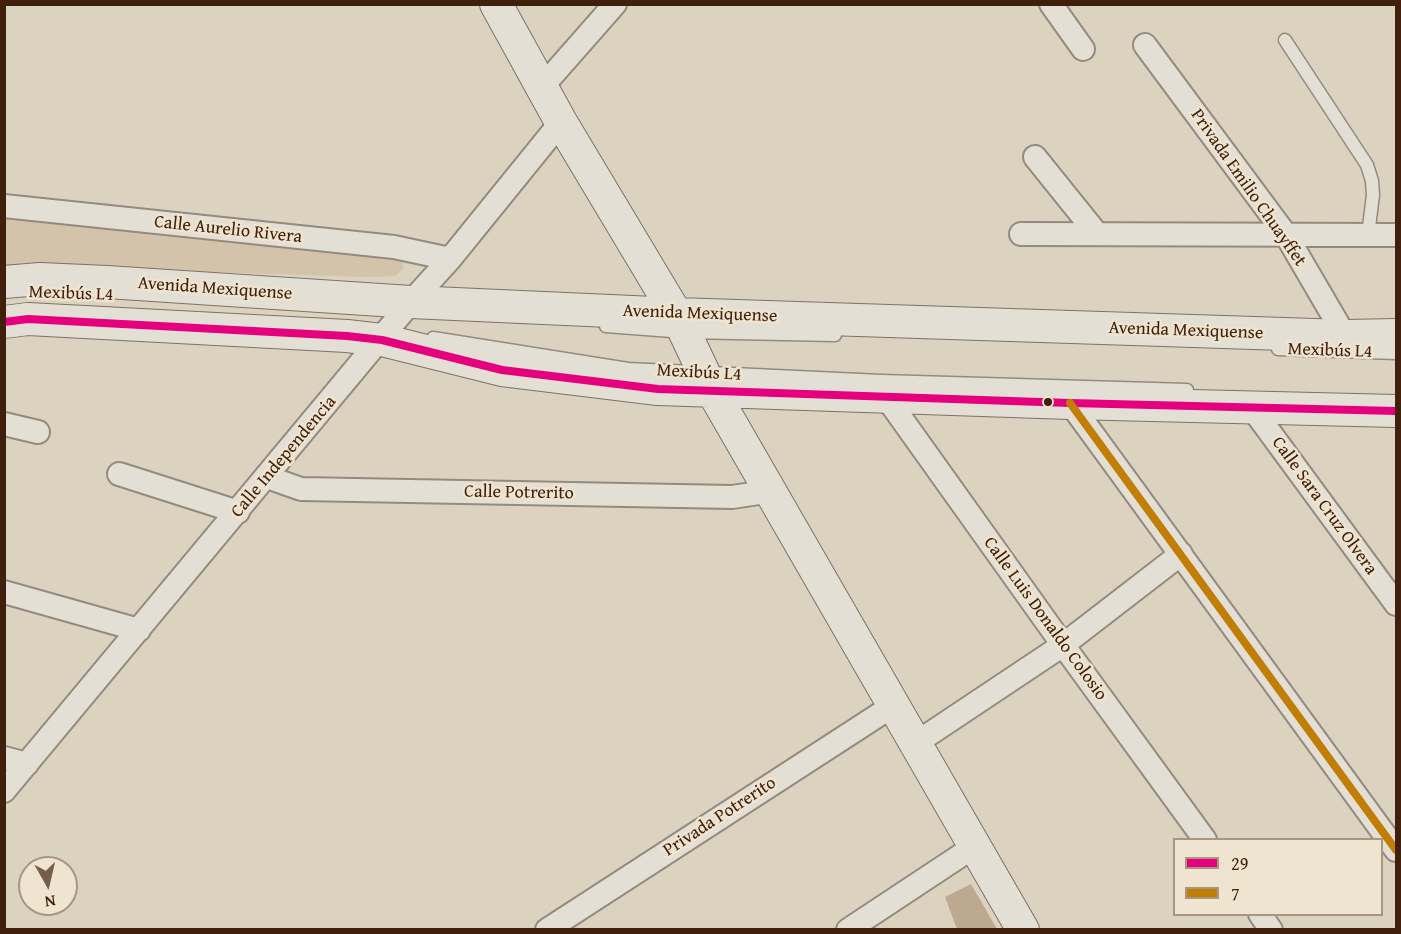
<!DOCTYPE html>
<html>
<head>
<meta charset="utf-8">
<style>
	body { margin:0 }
	#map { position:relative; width:1401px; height:934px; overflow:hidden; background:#dbd2c0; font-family:"Gentium Book Plus",serif }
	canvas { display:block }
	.frame { position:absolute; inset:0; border:6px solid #40200d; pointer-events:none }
	.legend { position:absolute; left:1173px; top:838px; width:210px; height:78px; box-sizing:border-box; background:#efe4cf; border:2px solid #a99681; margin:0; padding:8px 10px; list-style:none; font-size:18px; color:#40200d }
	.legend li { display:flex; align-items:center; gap:12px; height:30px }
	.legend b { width:30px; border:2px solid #a99681 }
	.north { position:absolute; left:18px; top:856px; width:60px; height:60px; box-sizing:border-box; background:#efe4cf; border:2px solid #a99681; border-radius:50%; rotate:172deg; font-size:16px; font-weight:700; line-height:24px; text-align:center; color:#40200d }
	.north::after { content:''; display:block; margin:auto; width:21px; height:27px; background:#765e4c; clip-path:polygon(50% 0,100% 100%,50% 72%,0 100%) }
</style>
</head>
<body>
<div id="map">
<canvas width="1401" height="934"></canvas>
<div class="frame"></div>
<ul class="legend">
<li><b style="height:8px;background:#e5007d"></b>29</li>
<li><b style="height:8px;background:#c07e04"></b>7</li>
</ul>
<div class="north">N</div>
</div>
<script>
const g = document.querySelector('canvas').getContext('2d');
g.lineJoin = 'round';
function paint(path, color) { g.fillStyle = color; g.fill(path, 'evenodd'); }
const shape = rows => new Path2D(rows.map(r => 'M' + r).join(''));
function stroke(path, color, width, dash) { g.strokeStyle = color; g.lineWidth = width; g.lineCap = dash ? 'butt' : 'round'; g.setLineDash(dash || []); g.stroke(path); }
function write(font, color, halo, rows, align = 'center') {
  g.font = font + ' "Gentium Book Plus",serif'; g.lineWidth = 5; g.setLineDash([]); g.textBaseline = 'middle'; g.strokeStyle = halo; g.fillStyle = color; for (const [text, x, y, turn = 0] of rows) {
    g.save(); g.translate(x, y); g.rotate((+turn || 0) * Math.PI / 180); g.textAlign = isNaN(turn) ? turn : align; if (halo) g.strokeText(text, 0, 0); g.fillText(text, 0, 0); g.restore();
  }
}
const green = shape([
	[5,215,402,258,403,269,395,276,367,277,44,267,5,270]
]);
const water = shape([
	[971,884,997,929,957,929,945,897]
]);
const lane = shape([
	[1285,40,1367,165,1372,181,1373,195,1368,235],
	[606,326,685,332,835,335],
	[433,338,628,369,881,381,1187,390],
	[1278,349,1396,353]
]);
const street = shape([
	[1051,4,1083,49],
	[1145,45,1286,235,1345,336],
	[542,87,615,4],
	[1035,157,1097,234],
	[4,206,394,247,450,259],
	[1021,234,1396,235],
	[886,397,1063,645,1205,840],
	[1070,403,1396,850],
	[1252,408,1396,604],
	[4,424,38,432],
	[119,474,238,512],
	[267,477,301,489,732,497,772,491],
	[4,592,139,630],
	[916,743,1063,645,1181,554],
	[4,758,27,764],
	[4,791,411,302,450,259,561,122],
	[1260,914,1271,930],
	[547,930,894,705],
	[848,930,975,846]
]);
const secondary = shape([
	[496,4,561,122,676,314,713,392,1023,930],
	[4,282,40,279,107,282,411,302,676,314,1345,336,1396,335],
	[4,322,28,319,347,336,382,340,502,370,658,389,1070,403,1396,411]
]);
const bus1 = shape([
	[4,322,28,319,347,336,382,340,502,370,658,389,1070,403,1396,411]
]);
const bus2 = shape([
	[1070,403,1396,850]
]);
const markers = [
	[1048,402,5,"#40200d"]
];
const streetNames = [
	["Privada Emilio Chuayffet",1248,188,55],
	["Calle Aurelio Rivera",228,230,6],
	["Avenida Mexiquense",215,289,4],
	["Mexibús L4",71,294,2],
	["Avenida Mexiquense",700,314,2],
	["Avenida Mexiquense",1186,331,2],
	["Mexibús L4",1330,351,2],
	["Mexibús L4",699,373,3],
	["Calle Independencia",284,457,-50],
	["Calle Potrerito",519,493,1],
	["Calle Sara Cruz Olvera",1324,506,54],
	["Calle Luis Donaldo Colosio",1045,619,54],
	["Privada Potrerito",720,817,-33]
];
paint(green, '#d2c3aa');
paint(water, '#bca990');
stroke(lane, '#948a7e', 15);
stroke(street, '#948a7e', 26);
stroke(secondary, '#7c7267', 34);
stroke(lane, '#e4dfd5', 12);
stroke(street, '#e4dfd5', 22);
stroke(secondary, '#e4dfd5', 32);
stroke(bus1, '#e5007d', 8);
stroke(bus2, '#c07e04', 8);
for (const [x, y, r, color] of markers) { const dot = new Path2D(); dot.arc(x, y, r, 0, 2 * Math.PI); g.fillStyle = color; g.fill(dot); stroke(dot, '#efe4cf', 2); }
write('18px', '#40200d', '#efe4cf', streetNames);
</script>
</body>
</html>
